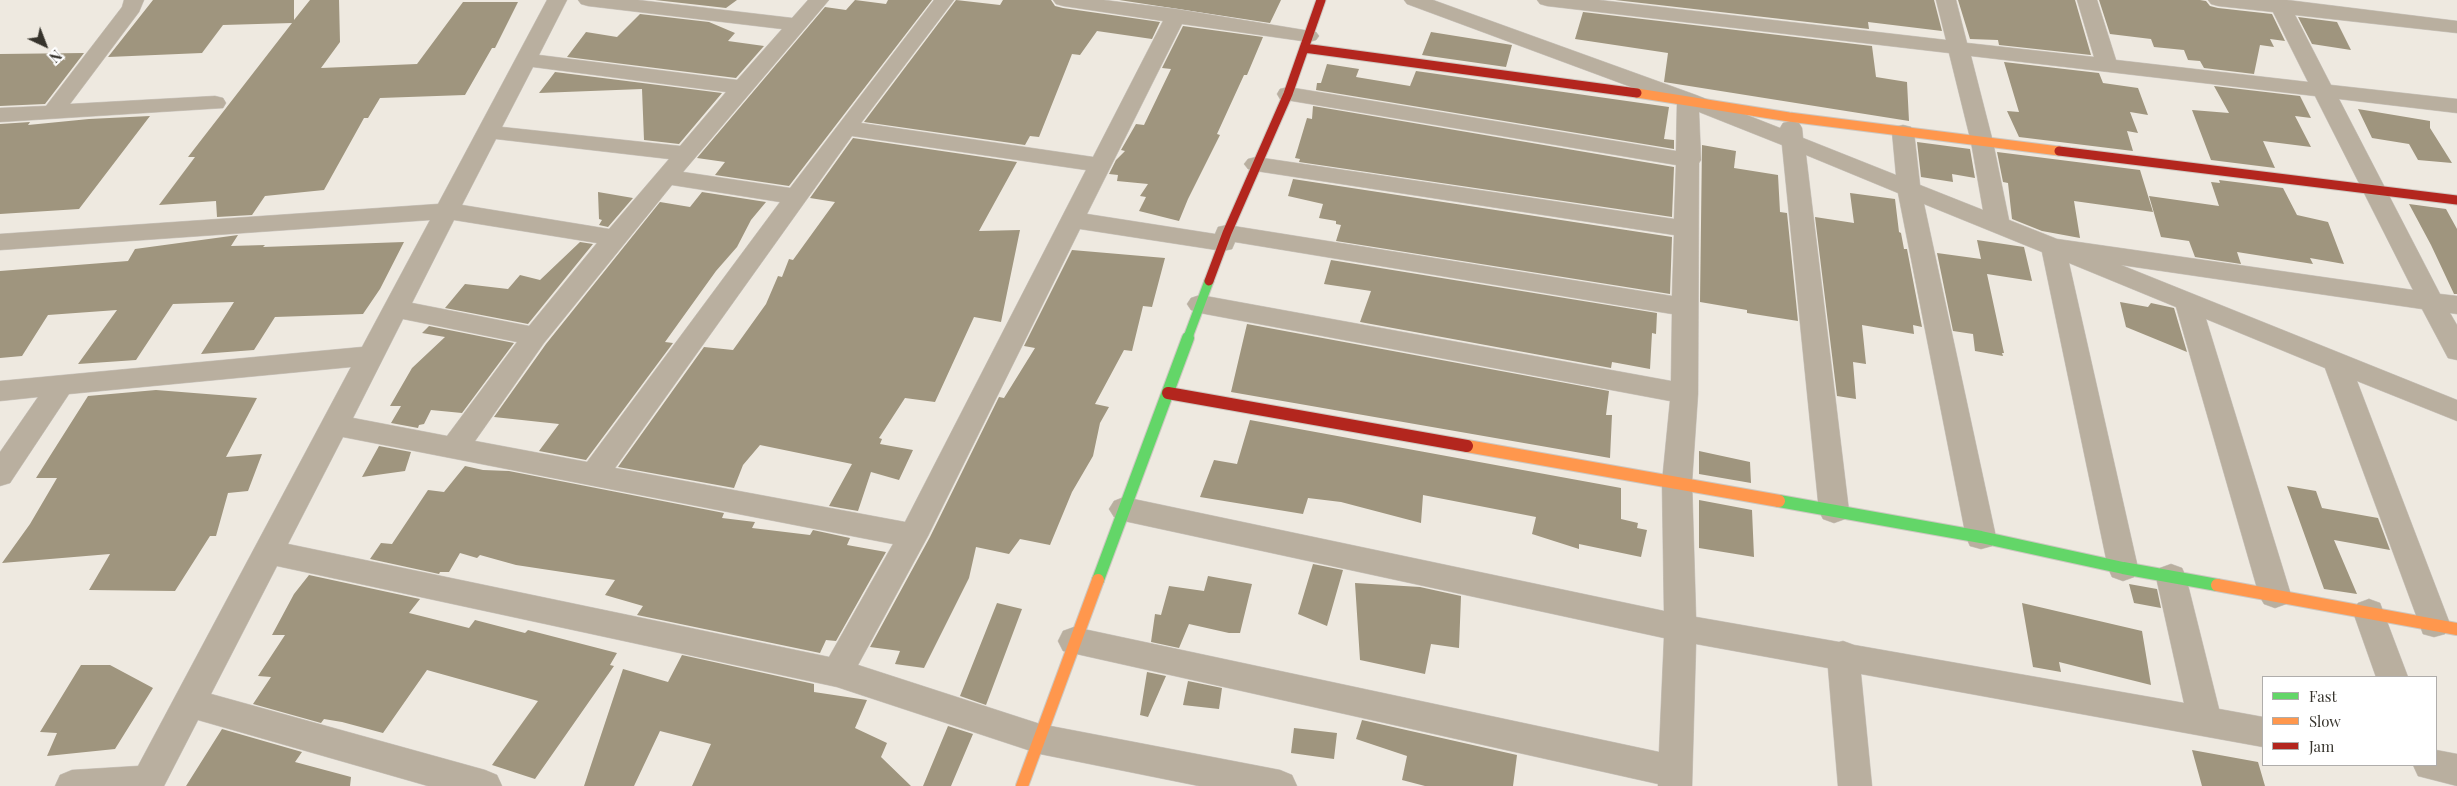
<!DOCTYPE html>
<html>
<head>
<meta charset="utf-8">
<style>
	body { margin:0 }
	#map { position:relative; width:2457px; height:786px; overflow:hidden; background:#eee9e0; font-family:"Playfair Display",serif }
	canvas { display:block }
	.legend { position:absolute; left:2262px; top:676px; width:175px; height:90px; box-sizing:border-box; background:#fff; border:1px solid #afadab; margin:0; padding:6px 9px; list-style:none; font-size:15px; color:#36332c }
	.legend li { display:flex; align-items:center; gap:10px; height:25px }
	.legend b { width:25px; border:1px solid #afadab }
	.north { position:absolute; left:20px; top:20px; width:50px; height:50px; -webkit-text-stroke:4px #fff; paint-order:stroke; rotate:137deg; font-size:14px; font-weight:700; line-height:20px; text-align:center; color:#36332c }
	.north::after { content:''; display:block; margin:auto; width:18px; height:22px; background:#36332c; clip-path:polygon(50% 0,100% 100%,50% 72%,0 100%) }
</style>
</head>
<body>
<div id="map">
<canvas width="2457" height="786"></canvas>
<ul class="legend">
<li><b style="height:6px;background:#63d668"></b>Fast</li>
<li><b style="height:6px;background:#ff974d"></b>Slow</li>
<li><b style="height:6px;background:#b3261e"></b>Jam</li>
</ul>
<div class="north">N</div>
</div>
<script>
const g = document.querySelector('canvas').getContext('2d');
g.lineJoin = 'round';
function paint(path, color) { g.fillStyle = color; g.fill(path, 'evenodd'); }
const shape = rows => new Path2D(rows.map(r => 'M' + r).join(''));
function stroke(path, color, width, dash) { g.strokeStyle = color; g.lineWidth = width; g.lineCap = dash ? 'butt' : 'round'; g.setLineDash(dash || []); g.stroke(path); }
const building = shape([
	[153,0,294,0,294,20,310,0,339,0,340,42,321,68,417,64,463,2,518,2,495,48,492,48,465,95,380,98,368,118,364,118,324,190,265,196,252,215,217,217,216,201,159,205,195,157,188,157,292,23,223,25,202,53,108,57],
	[655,0,737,0,726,8],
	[855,0,886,4,888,0,932,0,789,186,715,175,725,162,697,158,825,7,846,10],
	[956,0,1000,5,1003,0,1051,0,1055,6,1063,8,1160,22,1152,39,1097,31,1080,55,1072,54,1039,137,1030,136,1025,145,864,122],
	[1119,0,1281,0,1270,23],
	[1615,0,1934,0,1942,31,1868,22,1869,29],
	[1958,0,2075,0,2091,55,1999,45,1998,40,1970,39],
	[2099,0,2200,0,2206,1,2210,6,2218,8,2272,14,2285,41,2270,39,2274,47,2260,45,2254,74,2204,68,2200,61,2188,60,2184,50,2154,47,2151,39,2110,34],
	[1583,12,1872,46,1876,77,1907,82,1909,121,1664,82,1668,53,1575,39],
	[640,14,709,22,735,33,728,41,764,46,736,78,567,57,586,32,617,37],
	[2298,17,2337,22,2351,50,2312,44],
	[1183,26,1263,37,1247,75,1244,75,1217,134,1220,135,1188,199,1179,221,1139,211,1146,197,1140,196,1148,184,1117,181,1118,175,1109,174,1116,160,1125,151,1121,150,1136,124,1144,125,1171,69,1162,68],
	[1431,32,1512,45,1506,67,1422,55],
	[84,53,45,104,0,106,0,54],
	[2004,62,2099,73,2103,83,2138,88,2148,115,2130,112,2138,133,2127,131,2133,151,2019,137,2007,111,2019,112],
	[1327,64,1359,69,1356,77,1410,86,1416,71,1669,107,1664,139,1674,140,1674,149,1316,90,1317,83,1321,83],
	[555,72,722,93,679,144,644,140,642,89,539,93],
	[2214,86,2300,96,2311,118,2295,116,2311,147,2263,141,2275,168,2211,160,2192,110,2229,113],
	[1313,106,1674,167,1672,217,1299,162,1300,159,1295,158,1307,118,1312,119],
	[2358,109,2430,121,2430,128,2452,163,2418,160,2409,144,2372,138],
	[150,116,79,209,0,214,0,124,30,122,28,125,89,119],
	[853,138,1017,162,979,231,1020,230,1001,322,974,317,935,402,905,398,879,438,882,439,880,444,913,450,899,480,871,472,858,511,829,506,852,464,760,445,743,465,734,488,618,467,704,347,733,350,766,304,778,276,782,277,789,259,793,260,835,202,810,198],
	[1917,142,1970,149,1975,178,1952,174,1953,182,1921,177],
	[1702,145,1736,151,1734,168,1778,175,1780,212,1787,213,1798,321,1747,313,1747,310,1700,302],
	[1997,152,2140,170,2153,212,2074,201,2080,238,2042,231,2012,219,2008,183,2003,182],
	[1293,179,1672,237,1670,294,1336,241,1341,225,1336,224,1336,221,1319,218,1323,204,1288,196],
	[2219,180,2283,188,2297,215,2328,222,2344,264,2310,258,2313,264,2237,252,2241,264,2195,257,2189,241,2161,237,2149,196,2219,206,2211,182,2220,183],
	[598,192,633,198,608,227,599,225,602,220,599,219],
	[702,192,766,202,751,220,737,247,716,271,665,342,673,343,586,460,539,451,559,424,494,417,546,344,660,202,690,207],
	[1850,193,1895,199,1899,232,1901,233,1904,249,1907,249,1922,327,1913,325,1914,334,1862,325,1866,364,1853,362,1856,399,1837,396,1815,217,1854,223],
	[2409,204,2446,209,2457,229,2457,294,2454,294,2431,245],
	[238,235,231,246,265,245,263,247,404,242,380,289,363,314,275,317,254,350,201,354,234,302,173,304,136,360,78,364,117,310,48,315,22,356,0,358,0,271,128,261,135,249],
	[1977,240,2024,247,2032,281,1987,274,2004,353,2002,353,2003,356,1975,351,1973,334,1953,331,1937,253,1981,259],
	[580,242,593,244,528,324,445,308,465,284,508,289,520,275,540,280],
	[1072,250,1165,258,1152,307,1143,306,1132,351,1124,350,1095,404,1109,407,1100,423,1093,456,1072,492,1050,545,1020,539,1009,554,976,547,969,578,924,668,895,664,900,651,870,647,930,537,999,397,1004,398,1035,348,1024,346],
	[1331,260,1657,313,1656,334,1652,333,1650,369,1612,362,1611,368,1360,322,1371,291,1324,284],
	[2120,302,2148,307,2151,303,2174,308,2187,352,2126,327],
	[1247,324,1609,391,1606,415,1612,415,1610,458,1231,392],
	[429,326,514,343,462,413,431,410,424,424,419,425,418,428,391,423,401,406,390,406,412,368,445,337,422,333],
	[156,390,257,398,226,457,262,454,248,491,228,493,216,536,210,536,175,591,89,590,110,554,2,563,30,524,57,478,36,478,88,396],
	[1250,420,1621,488,1621,519,1638,523,1637,528,1647,530,1641,557,1579,544,1579,549,1532,534,1536,517,1423,495,1421,523,1341,502,1308,498,1303,514,1200,497,1214,460,1237,464],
	[379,446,411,452,405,471,362,477],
	[1699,451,1750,462,1751,483,1699,474],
	[465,466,483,470,509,471,724,513,722,518,755,522,752,528,810,535,813,530,850,538,847,545,886,552,836,641,826,640,820,653,637,615,643,606,605,595,615,580,516,565,480,555,477,558,460,553,449,572,440,572,439,574,370,559,381,543,392,544,428,490,444,492],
	[2287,486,2316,491,2322,508,2378,518,2390,550,2334,540,2357,594,2324,589],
	[1699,500,1752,510,1754,557,1699,548],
	[1313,564,1343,570,1327,626,1298,614],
	[309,575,420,599,409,613,469,628,475,620,525,633,528,630,617,653,610,665,614,666,535,779,492,765,538,701,427,670,383,733,342,722,324,719,321,723,253,704,271,677,258,676,285,635,272,635,294,594],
	[1208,576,1252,584,1240,633,1229,633,1189,624,1179,648,1151,642,1155,614,1161,615,1169,586,1204,591],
	[1355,583,1420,587,1461,596,1459,648,1431,644,1425,674,1360,660],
	[2129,584,2157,589,2161,608,2134,603],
	[997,603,1022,609,986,705,960,696],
	[2022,603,2142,631,2151,685,2059,662,2061,672,2033,667],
	[682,655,814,684,814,692,867,700,855,728,887,743,881,757,911,786,692,786,711,744,660,731,634,786,584,786,623,669,668,682],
	[81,665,110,665,153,688,115,749,47,756,57,733,40,732],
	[1147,672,1166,676,1148,717,1140,715],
	[1188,681,1222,688,1219,709,1183,705],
	[1362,720,1517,755,1513,786,1425,786,1402,780,1407,756,1356,739],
	[948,726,973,734,951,786,923,786],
	[1294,728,1337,733,1334,759,1291,753],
	[222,729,302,752,295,762,351,777,350,786,186,786],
	[2192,750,2258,762,2265,786,2202,786]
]);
const street = shape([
	[124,0,144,0,139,12,70,104,215,96,223,98,226,103,223,108,0,122,0,108,46,106,122,7,124,0],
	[547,0,567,0,539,55,737,80,782,29,588,6,581,4,578,0,638,0,792,18,808,0,829,0,683,172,790,188,934,0,954,0,861,123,1093,157,1163,21,1063,6,1056,4,1053,0,1104,0,1176,9,1316,32,1319,36,1316,40,1309,42,1182,24,1087,214,1215,234,1218,227,1227,225,1672,296,1674,235,1256,171,1248,169,1244,164,1248,159,1256,157,1674,219,1676,165,1280,99,1277,94,1280,89,1288,87,1676,151,1677,104,1407,4,1404,0,1433,0,1696,95,1780,128,1783,123,1791,121,1799,123,1802,128,1803,138,1896,175,1892,132,1895,127,1903,125,1911,127,1914,132,1920,185,1983,210,1971,142,1949,53,1547,6,1540,4,1537,0,1599,0,1946,40,1936,0,1956,0,1967,43,2094,57,2077,0,2097,0,2116,60,2308,82,2273,12,2218,6,2211,4,2208,0,2287,0,2457,21,2457,33,2295,15,2331,85,2457,99,2457,113,2339,99,2440,294,2457,296,2457,314,2450,313,2457,325,2457,360,2448,358,2422,309,2121,265,2457,400,2457,421,2357,381,2450,624,2445,634,2434,637,2423,634,2325,368,2206,319,2291,595,2286,604,2275,608,2264,604,2259,595,2176,307,2069,263,2138,568,2134,577,2123,581,2112,577,2108,568,2042,252,1924,204,1996,537,1992,546,1981,549,1970,546,1966,537,1898,193,1806,155,1849,511,1845,519,1834,523,1823,519,1819,511,1782,145,1699,112,1701,160,1699,163,1698,394,1692,482,1696,617,1839,642,1843,641,1854,645,2184,703,2156,577,2160,568,2171,564,2182,568,2186,577,2219,709,2263,717,2263,747,1861,674,1872,786,1838,786,1828,668,1696,644,1692,786,1658,786,1658,784,1063,651,1058,641,1063,631,1074,627,1659,752,1664,638,1124,521,1114,517,1109,509,1114,501,1124,497,1664,611,1662,482,1670,401,1200,313,1191,310,1187,304,1191,298,1200,295,1671,381,1672,314,1235,242,1232,249,1223,251,1080,229,928,536,858,665,1040,724,1280,770,1292,775,1297,786,1199,786,1040,754,837,687,277,566,211,694,485,770,497,775,502,786,428,786,198,720,164,786,55,786,60,775,72,770,138,766,351,367,69,394,10,483,0,486,0,452,38,397,0,401,0,381,362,347,430,220,0,250,0,234,438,204,547,0],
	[1971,56,2315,96,2413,290,2057,239,2009,220,1993,142,1971,56],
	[533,67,726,92,680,146,502,127,533,67],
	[852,136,1086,170,905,522,615,468,852,136],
	[496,139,669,159,609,229,462,205,496,139],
	[672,185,780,202,587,462,475,441,544,343,672,185],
	[454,220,597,243,529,326,412,303,454,220],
	[403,319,517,342,447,436,353,418,403,319],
	[343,437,594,486,893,544,829,657,288,544,343,437],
	[2369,599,2380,603,2408,677,2376,677,2353,612,2358,603,2369,599],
	[2436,750,2457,754,2457,786,2418,776,2413,765,2436,765,2436,750]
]);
const fastFar1 = shape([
	[1187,340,1209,281]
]);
const fast = shape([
	[1779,501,1981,537,2123,568,2217,585],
	[1098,580,1188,338]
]);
const slowFar1 = shape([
	[1637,93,1789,117,2059,151]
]);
const slow = shape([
	[1467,446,1779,501],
	[2217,585,2457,629],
	[1022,786,1098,580]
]);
const jamFar1 = shape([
	[1304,48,1637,93],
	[2059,151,2457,200],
	[1209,281,1227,233,1288,94,1321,0]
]);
const jam = shape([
	[1168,393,1467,446]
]);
paint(building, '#9f957e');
stroke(street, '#ccc7c0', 1);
stroke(fastFar1, '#ccc7c0', 11);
stroke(fast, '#ccc7c0', 14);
stroke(slowFar1, '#ccc7c0', 11);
stroke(slow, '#ccc7c0', 14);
stroke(jamFar1, '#ccc7c0', 11);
stroke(jam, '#ccc7c0', 14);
paint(street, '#b9af9f');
stroke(fastFar1, '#63d668', 9);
stroke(fast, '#63d668', 12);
stroke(slowFar1, '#ff974d', 9);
stroke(slow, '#ff974d', 12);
stroke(jamFar1, '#b3261e', 9);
stroke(jam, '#b3261e', 12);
</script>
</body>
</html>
